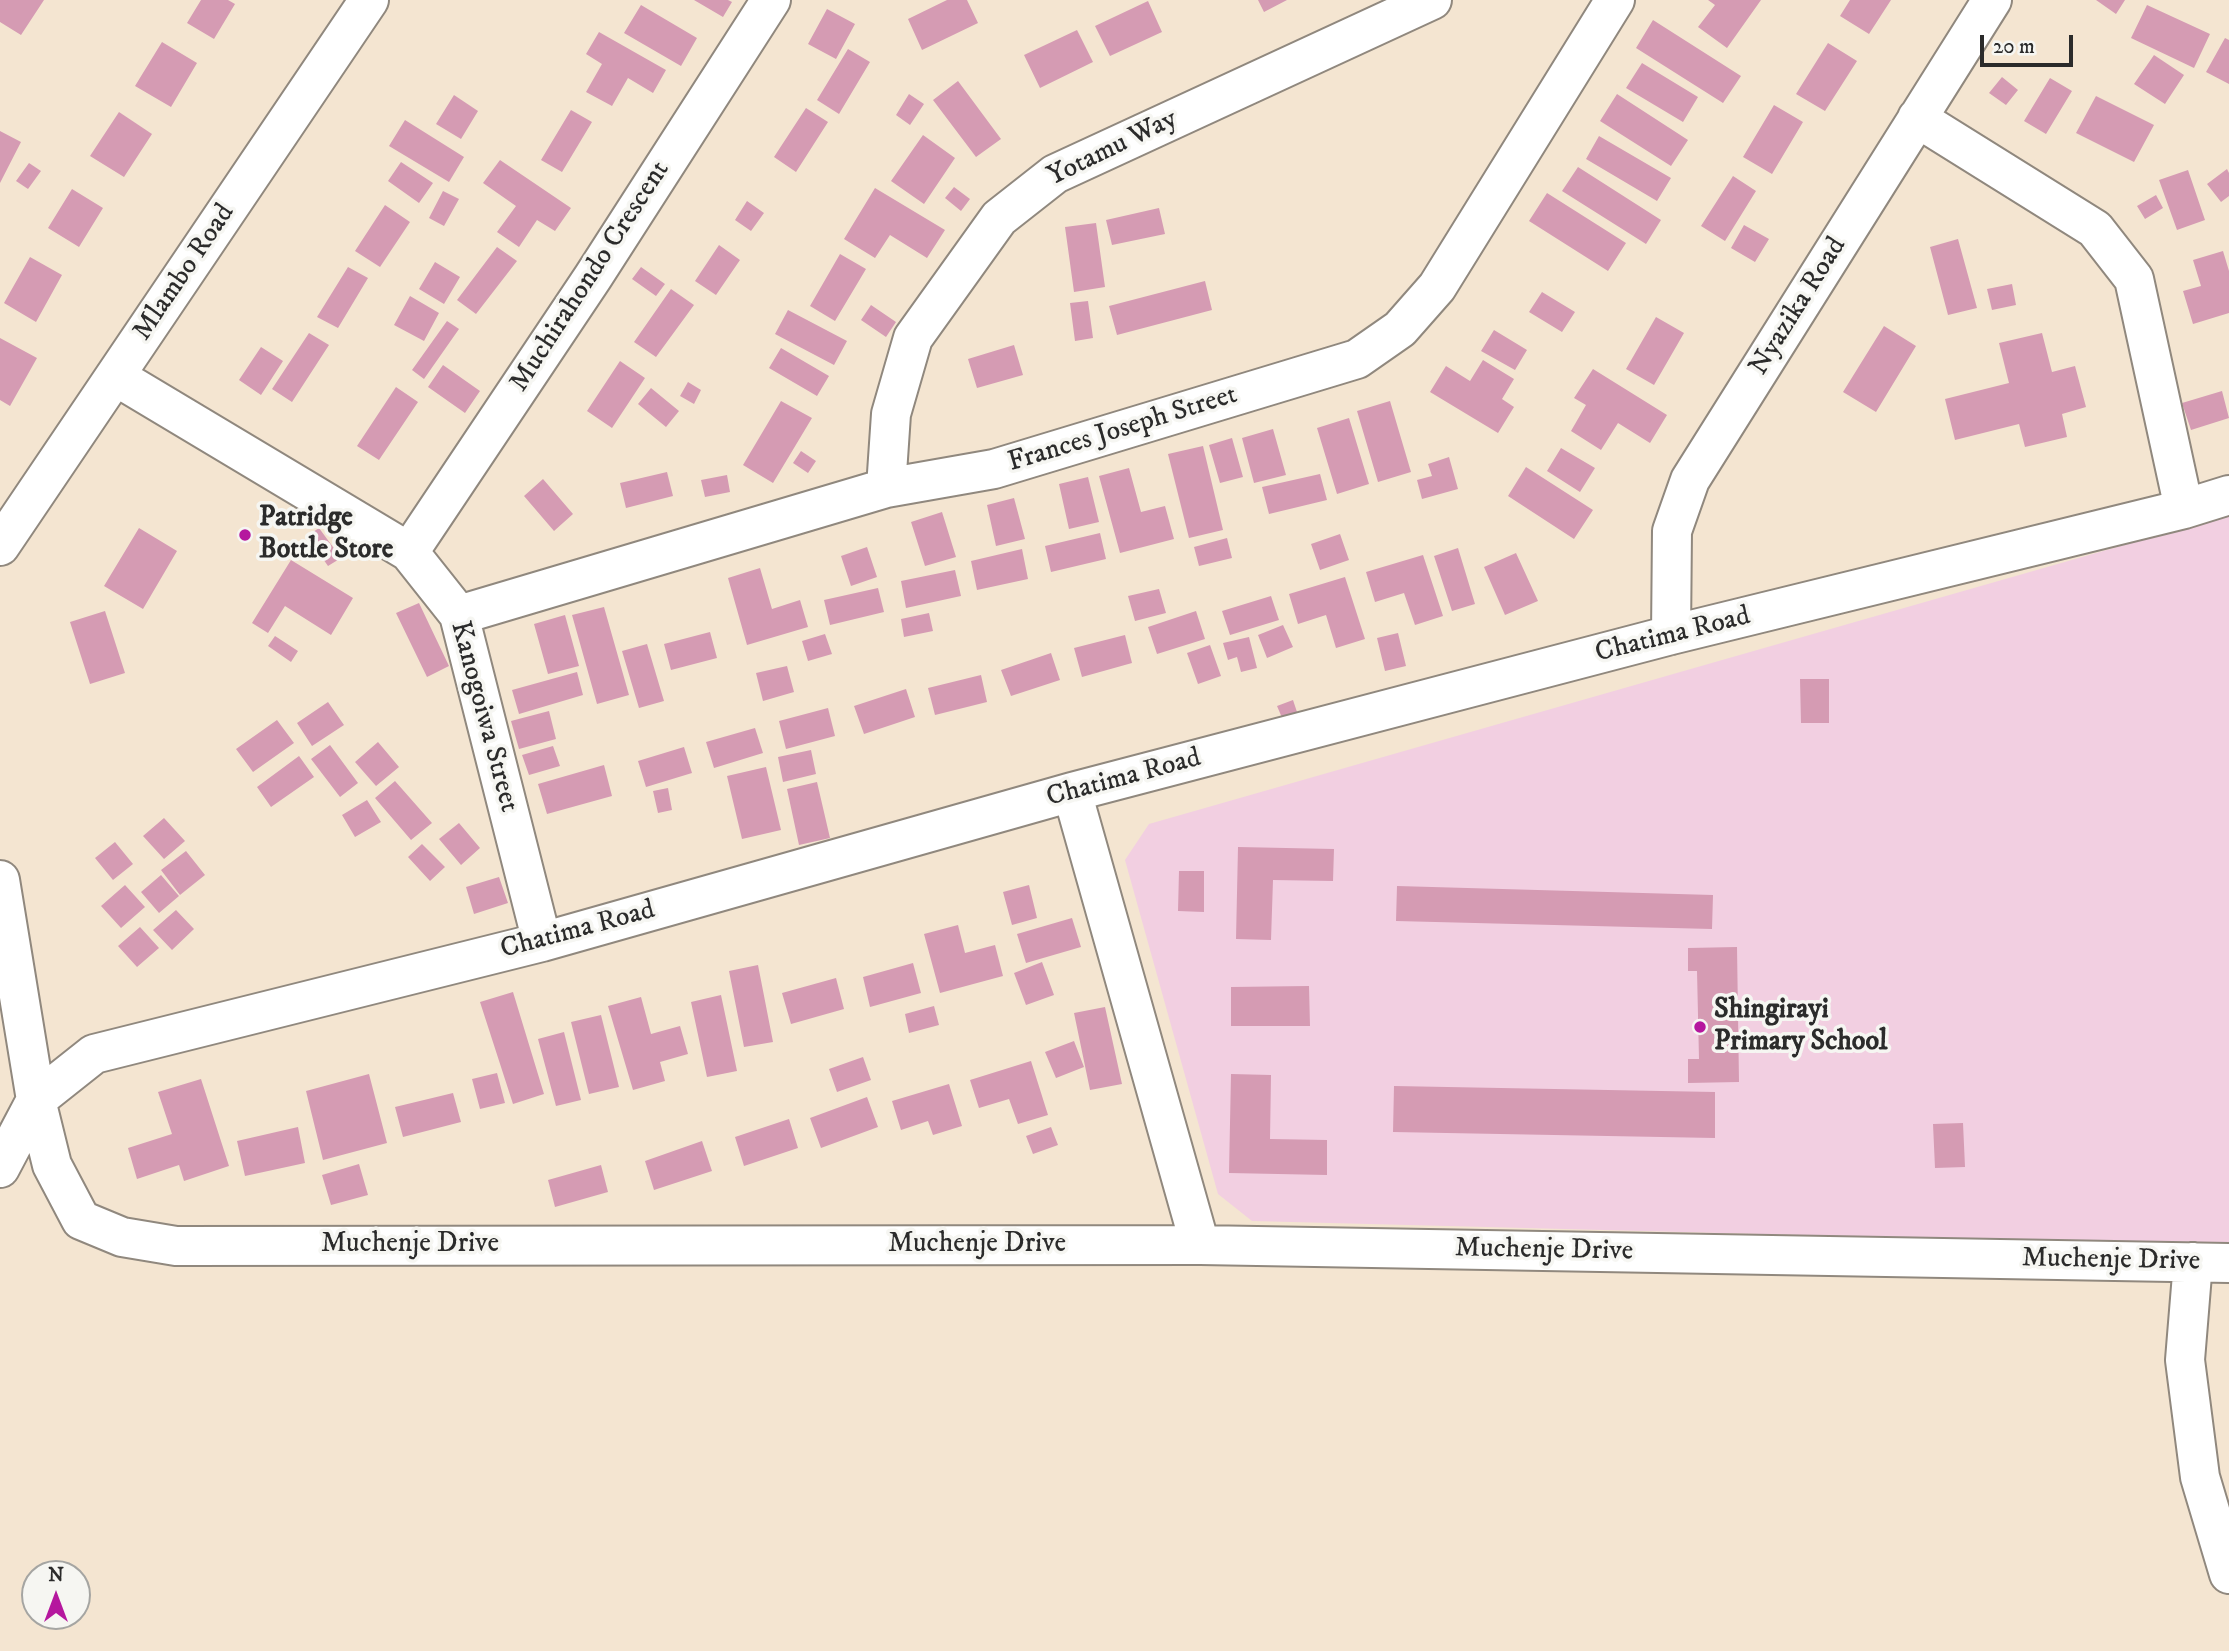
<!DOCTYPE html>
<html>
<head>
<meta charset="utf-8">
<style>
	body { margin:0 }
	#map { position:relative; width:2229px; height:1651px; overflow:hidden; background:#f4e5d1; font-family:"IM FELL DW Pica",serif }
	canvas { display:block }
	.north { position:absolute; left:21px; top:1560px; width:70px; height:70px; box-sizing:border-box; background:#f6f6f2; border:2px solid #a5a5a2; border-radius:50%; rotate:0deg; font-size:19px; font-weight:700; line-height:28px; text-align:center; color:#2b2b2b }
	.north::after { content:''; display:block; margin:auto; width:24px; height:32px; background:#b5179e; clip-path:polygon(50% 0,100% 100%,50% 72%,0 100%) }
	.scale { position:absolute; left:1980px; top:35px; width:93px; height:32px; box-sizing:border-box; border:4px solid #2b2b2b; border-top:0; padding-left:9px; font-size:21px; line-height:24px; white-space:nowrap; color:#2b2b2b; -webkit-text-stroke:5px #f6f6f2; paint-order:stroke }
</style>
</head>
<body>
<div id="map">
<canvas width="2229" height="1651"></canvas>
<div class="north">N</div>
<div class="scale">20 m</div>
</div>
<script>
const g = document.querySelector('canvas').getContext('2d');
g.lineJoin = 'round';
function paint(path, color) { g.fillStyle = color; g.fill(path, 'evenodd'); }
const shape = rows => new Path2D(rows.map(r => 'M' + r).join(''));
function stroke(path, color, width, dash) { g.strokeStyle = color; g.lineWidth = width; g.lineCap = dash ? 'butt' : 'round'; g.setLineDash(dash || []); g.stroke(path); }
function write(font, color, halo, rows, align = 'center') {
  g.font = font + ' "IM FELL DW Pica",serif'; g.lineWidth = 7; g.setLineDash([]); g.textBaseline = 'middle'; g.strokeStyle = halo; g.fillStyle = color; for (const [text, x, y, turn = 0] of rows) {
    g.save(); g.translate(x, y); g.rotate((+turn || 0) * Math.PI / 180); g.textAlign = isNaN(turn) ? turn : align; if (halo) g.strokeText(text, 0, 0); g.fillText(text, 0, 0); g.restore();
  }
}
const built = shape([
	[2229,515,2229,1246,1252,1221,1218,1194,1125,860,1149,824]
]);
const building = shape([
	[0,0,44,0,21,35,0,22],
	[201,0,228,0,235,4,214,39,187,23],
	[694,0,728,0,732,2,723,17],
	[947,0,967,0,978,23,922,50,908,19],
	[1258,0,1287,0,1264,12],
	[1708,0,1761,0,1727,48,1698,27,1715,5],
	[1850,0,1891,0,1869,34,1840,16],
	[2096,0,2125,0,2116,14],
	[1148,1,1162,32,1110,56,1095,26],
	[641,5,697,38,681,66,624,33],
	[2147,5,2210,34,2194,68,2131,38],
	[827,9,855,24,836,59,808,44],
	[1653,20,1741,76,1723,103,1636,48],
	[1077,30,1093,62,1040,88,1024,55],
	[599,32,666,70,653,93,628,78,612,106,586,92,602,64,586,54],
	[2225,38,2229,40,2229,84,2206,72],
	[162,42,197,63,171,107,135,86],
	[1828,43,1857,61,1825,111,1796,94],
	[848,49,870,62,839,114,817,100],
	[2154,55,2184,75,2165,104,2134,84],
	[1642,63,1698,97,1683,122,1626,88],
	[2002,77,2018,90,2006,105,1989,93],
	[2050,78,2072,91,2046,134,2024,121],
	[958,81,1001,139,976,157,933,100],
	[909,94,924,104,910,125,896,115],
	[1617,94,1688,140,1671,166,1600,121],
	[454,95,478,111,461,139,436,124],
	[2096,96,2154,125,2134,162,2076,133],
	[1774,105,1803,122,1772,174,1743,157],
	[806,108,828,122,796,172,774,157],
	[571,110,592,122,562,172,541,160],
	[119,112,152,134,124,177,90,156],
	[405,120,464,157,449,182,389,146],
	[0,131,21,142,0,183],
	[923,135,955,158,924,204,891,181],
	[1599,136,1671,178,1657,201,1586,159],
	[500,160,571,208,555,231,537,220,519,247,497,232,516,206,483,183],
	[401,162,433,183,419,203,388,181],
	[29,163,41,171,28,189,16,181],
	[1578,167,1661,220,1646,244,1562,191],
	[2227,169,2229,173,2229,196,2221,202,2207,184],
	[2188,170,2205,220,2177,230,2159,180],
	[1733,176,1756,191,1725,241,1701,226],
	[954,187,970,199,961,211,945,198],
	[875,188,945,230,927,258,890,235,875,258,844,239],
	[72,189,103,208,79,247,48,228],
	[443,191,459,199,444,226,429,218],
	[1547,193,1626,243,1608,271,1529,221],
	[2156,195,2163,208,2145,219,2137,206],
	[747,201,764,213,751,231,735,220],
	[385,205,410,222,380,267,355,251],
	[1159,208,1165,234,1112,245,1106,220],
	[1096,223,1105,287,1074,292,1065,227],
	[1744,225,1769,239,1755,262,1731,248],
	[1958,239,1977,308,1948,315,1930,247],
	[719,245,740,260,716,295,695,281],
	[497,247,517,261,476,314,457,300],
	[2223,251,2229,271,2229,313,2193,324,2183,291,2201,286,2193,260],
	[840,254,866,269,835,321,810,306],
	[30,257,62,275,36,322,4,303],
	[435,262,460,277,444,304,419,289],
	[348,267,368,278,338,328,317,317],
	[641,267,665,284,656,296,632,279],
	[1205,281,1212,310,1117,335,1109,306],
	[2012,284,2016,305,1992,310,1987,289],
	[671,289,694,305,656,357,634,342],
	[1542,292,1575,312,1562,332,1529,312],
	[410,296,439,313,424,341,394,325],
	[1088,301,1093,338,1075,341,1070,303],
	[871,305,896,322,886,337,861,320],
	[788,310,847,341,834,365,775,334],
	[1656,317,1684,333,1654,385,1626,369],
	[447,321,459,329,424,379,412,370],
	[1884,326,1916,346,1876,412,1843,392],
	[1494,330,1527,350,1515,370,1481,351],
	[309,333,329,345,292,402,272,389],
	[2042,333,2052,372,2075,366,2086,407,2062,414,2067,437,2025,447,2019,424,1955,440,1945,399,2009,383,1999,343],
	[0,338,37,358,10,406,0,400],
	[1014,345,1023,375,977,388,968,359],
	[261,347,283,361,261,395,239,380],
	[781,348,829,376,817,396,769,368],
	[1483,360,1514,379,1502,399,1514,407,1498,433,1430,392,1446,366,1470,381],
	[620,361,645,378,612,428,587,411],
	[443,365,480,391,465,413,428,387],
	[1593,369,1667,415,1650,443,1618,423,1601,450,1571,431,1586,405,1574,398],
	[688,382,701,390,694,404,680,396],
	[396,387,418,402,379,460,357,446],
	[651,388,679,411,666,427,638,404],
	[2222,391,2229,418,2191,430,2182,403],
	[781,401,812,418,773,483,743,465],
	[1390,401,1411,472,1378,482,1357,411],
	[1349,418,1369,484,1337,494,1317,428],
	[1273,429,1286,475,1254,483,1242,438],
	[1232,438,1243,477,1220,483,1209,445],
	[1203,446,1223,530,1189,538,1168,454],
	[1561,448,1595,468,1580,492,1547,471],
	[801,451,816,461,808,473,793,463],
	[1449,457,1458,489,1422,499,1417,480,1432,476,1428,464],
	[1526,467,1593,510,1574,539,1508,496],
	[1129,468,1141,512,1165,506,1174,539,1120,553,1099,476],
	[667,472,673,496,626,508,620,483],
	[1320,474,1327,500,1269,514,1262,487],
	[727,475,730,492,705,497,701,480],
	[1088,477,1099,522,1069,529,1059,484],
	[543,479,573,514,554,531,524,496],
	[1014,498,1025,539,996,546,987,505],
	[942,512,956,557,925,566,911,522],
	[139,528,177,551,143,609,104,586],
	[319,528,341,558,328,566,307,536],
	[1100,533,1106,559,1051,572,1045,546],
	[1340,534,1349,560,1320,570,1311,544],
	[1227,538,1232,558,1199,566,1194,547],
	[867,547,877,577,851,586,841,556],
	[1458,548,1475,604,1452,611,1434,556],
	[1022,549,1028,579,977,590,971,561],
	[1516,553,1538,601,1505,615,1484,567],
	[1423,555,1443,616,1415,625,1404,593,1375,602,1366,572],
	[291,560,353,598,331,635,285,606,268,633,252,623],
	[760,568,772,609,800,600,808,627,747,645,728,578],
	[955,570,961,596,906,608,901,581],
	[1345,577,1365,639,1336,648,1326,615,1298,624,1289,594],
	[878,588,884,612,830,625,824,600],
	[1159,589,1166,613,1135,621,1128,596],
	[1271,596,1279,620,1230,635,1222,611],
	[419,603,449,666,427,677,396,613],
	[604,607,629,695,597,704,572,615],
	[105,611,125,673,90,684,70,622],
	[1196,611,1205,639,1157,654,1148,627],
	[929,613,933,631,904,637,901,619],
	[565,615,579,666,548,674,534,624],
	[1283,625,1293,647,1267,658,1258,635],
	[710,632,717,658,671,670,664,644],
	[1398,633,1406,666,1385,671,1377,638],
	[825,634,832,654,808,661,802,641],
	[1125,635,1132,663,1082,677,1074,648],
	[275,636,298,651,291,662,268,646],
	[1249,637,1257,668,1241,672,1237,657,1228,660,1223,643],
	[647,644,664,701,639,708,622,651],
	[1210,645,1221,676,1198,684,1187,653],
	[1051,653,1060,680,1011,696,1001,670],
	[787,666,794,692,763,701,756,673],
	[577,672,583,695,519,714,512,690],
	[981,675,987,702,935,715,928,688],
	[1800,679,1829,679,1829,723,1801,723],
	[906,689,915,717,864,734,854,706],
	[1293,700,1298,715,1283,720,1277,706],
	[328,702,344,725,312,746,297,723],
	[828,708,835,736,786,749,779,721],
	[549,711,556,739,519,749,511,721],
	[277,720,294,743,253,772,236,749],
	[755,728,763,753,714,768,706,742],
	[378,742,399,767,376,786,355,762],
	[330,745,358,783,340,797,311,759],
	[553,746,560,766,529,775,522,755],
	[684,747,692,773,646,787,638,761],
	[811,750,816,774,783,782,778,757],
	[299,756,314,777,271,807,257,787],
	[604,765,612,796,547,814,538,784],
	[766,767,781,830,742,839,727,776],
	[395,781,432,823,411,840,375,798],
	[817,782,830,838,799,845,787,789],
	[668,788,672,810,658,813,653,791],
	[367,800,381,822,355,837,342,815],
	[164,818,185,841,164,859,143,836],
	[459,823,480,848,461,865,439,839],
	[115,842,133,864,113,880,95,858],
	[422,844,445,867,430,881,408,857],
	[1238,847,1334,849,1333,881,1273,880,1271,940,1236,939],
	[186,851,205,875,180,895,161,870],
	[1179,871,1204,871,1204,912,1178,911],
	[161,875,179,896,159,913,141,892],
	[499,877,508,903,474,914,466,887],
	[125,885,145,907,121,928,101,906],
	[1029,885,1037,918,1012,925,1003,892],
	[1397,886,1713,895,1712,929,1396,921],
	[176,910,194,929,172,950,153,930],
	[1072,918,1081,947,1026,963,1017,934],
	[958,925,965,953,995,945,1003,976,940,993,924,934],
	[140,927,159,948,137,967,118,946],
	[1737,947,1739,1082,1688,1083,1688,1059,1699,1059,1697,971,1688,971,1688,948],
	[1042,962,1054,995,1026,1005,1014,973],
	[913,963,921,993,870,1007,863,977],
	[758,965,773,1042,744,1047,729,971],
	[836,978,844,1009,791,1024,782,993],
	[1309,986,1310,1026,1231,1026,1231,987],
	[513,992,544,1094,513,1104,480,1002],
	[721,995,737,1071,707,1077,691,1002],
	[641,997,651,1034,680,1026,688,1054,660,1062,665,1081,633,1090,608,1006],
	[934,1006,939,1025,909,1033,905,1014],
	[1105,1007,1122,1084,1090,1090,1074,1013],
	[601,1015,619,1087,589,1094,571,1022],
	[564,1032,581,1100,556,1106,538,1039],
	[1074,1041,1084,1067,1056,1078,1045,1052],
	[863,1057,871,1080,837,1092,829,1069],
	[1031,1061,1048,1115,1018,1124,1009,1099,979,1108,970,1080],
	[497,1073,505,1103,480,1109,472,1079],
	[369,1074,387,1143,323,1160,306,1091],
	[1231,1074,1271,1075,1270,1139,1327,1140,1327,1175,1229,1173],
	[201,1079,229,1166,184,1181,179,1165,137,1179,128,1148,172,1134,158,1092],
	[949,1084,962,1126,933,1135,928,1121,901,1130,892,1101],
	[1394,1086,1715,1092,1715,1138,1393,1132],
	[453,1093,461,1122,403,1137,395,1107],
	[867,1097,878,1127,821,1148,810,1118],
	[789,1119,798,1148,744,1166,735,1137],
	[1963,1123,1965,1167,1935,1168,1933,1124],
	[298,1127,305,1163,245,1176,237,1141],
	[1051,1127,1058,1145,1033,1154,1026,1136],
	[702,1141,712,1171,654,1190,645,1161],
	[359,1164,368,1195,331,1205,322,1175],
	[601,1165,608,1192,555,1207,548,1180]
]);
const minor = shape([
	[1917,118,2095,229,2134,279,2184,509],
	[115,376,409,552,459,615,542,942],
	[886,488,891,414,913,338,999,218,1055,174,1432,0],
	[0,546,369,0],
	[409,552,593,277,771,0],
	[459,615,886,488,994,469,1357,359,1400,329,1437,287,1615,0],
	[1671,635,1672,531,1690,480,1992,0],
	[1072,792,1200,1245],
	[0,880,36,1100,52,1165,81,1220,122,1237,176,1246,1200,1245,2229,1263],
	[0,1168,36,1100,94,1054,542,942,1072,792,1671,635,2184,509,2229,495],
	[2193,1262,2185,1360,2200,1477,2229,1574]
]);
const markers = [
	[245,535,7,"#b5179e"],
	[1700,1027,7,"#b5179e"]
];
const streetNames = [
	["Yotamu Way",1113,149,-26],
	["Mlambo Road",185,273,-56],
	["Muchirahondo Crescent",591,277,-57],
	["Nyazika Road",1799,307,-58],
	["Frances Joseph Street",1123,430,-17],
	["Chatima Road",1673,636,-14],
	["Kanogoiwa Street",483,717,75],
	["Chatima Road",1124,779,-15],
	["Chatima Road",578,931,-15],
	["Muchenje Drive",410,1245],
	["Muchenje Drive",977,1245],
	["Muchenje Drive",1544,1251,1],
	["Muchenje Drive",2111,1261,1]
];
const poiNames = [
	["Patridge",259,519],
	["Bottle Store",259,551],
	["Shingirayi",1714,1011],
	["Primary School",1714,1043]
];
paint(built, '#f2cfe1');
paint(building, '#d59bb3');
stroke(minor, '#90887e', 42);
stroke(minor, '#fff', 38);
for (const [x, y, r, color] of markers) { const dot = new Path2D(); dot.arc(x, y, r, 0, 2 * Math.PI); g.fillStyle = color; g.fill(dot); stroke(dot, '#f6f6f2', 2.5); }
write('28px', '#2b2b2b', '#f6f6f2', streetNames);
write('bold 28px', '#2b2b2b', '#f6f6f2', poiNames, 'left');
</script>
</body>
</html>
